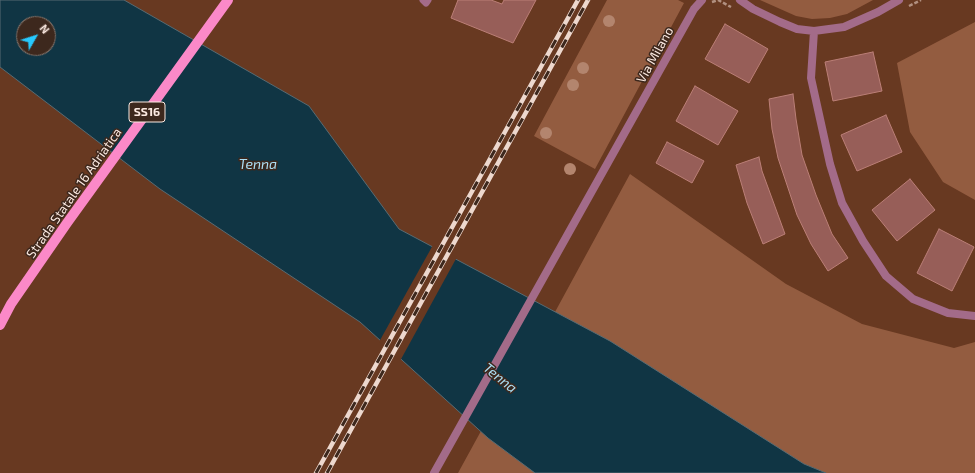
<!DOCTYPE html>
<html>
<head>
<meta charset="utf-8">
<style>
	body { margin:0 }
	#map { position:relative; width:975px; height:473px; overflow:hidden; background:#683921; font-family:"Exo 2",sans-serif }
	canvas { display:block }
	.north { position:absolute; left:16px; top:16px; width:40px; height:40px; box-sizing:border-box; background:#3d281d; border:1px solid #89766c; border-radius:50%; rotate:51deg; font-size:11px; font-weight:700; line-height:16px; text-align:center; color:#fceae2 }
	.north::after { content:''; display:block; margin:auto; width:14px; height:18px; background:#26c9fe; clip-path:polygon(50% 0,100% 100%,50% 72%,0 100%) }
</style>
</head>
<body>
<div id="map">
<canvas width="975" height="473"></canvas>
<div class="north">N</div>
</div>
<script>
const g = document.querySelector('canvas').getContext('2d');
g.lineJoin = 'round';
function paint(path, color) { g.fillStyle = color; g.fill(path, 'evenodd'); }
const shape = rows => new Path2D(rows.map(r => 'M' + r).join(''));
function stroke(path, color, width, dash) { g.strokeStyle = color; g.lineWidth = width; g.lineCap = dash ? 'butt' : 'round'; g.setLineDash(dash || []); g.stroke(path); }
function write(font, color, halo, rows, align = 'center') {
  g.font = font + ' "Exo 2",sans-serif'; g.lineWidth = 3; g.setLineDash([]); g.textBaseline = 'middle'; g.strokeStyle = halo; g.fillStyle = color; for (const [text, x, y, turn = 0] of rows) {
    g.save(); g.translate(x, y); g.rotate((+turn || 0) * Math.PI / 180); g.textAlign = isNaN(turn) ? turn : align; if (halo) g.strokeText(text, 0, 0); g.fillText(text, 0, 0); g.restore();
  }
}
const green = shape([
	[607,0,678,0,684,3,595,169,534,136],
	[760,0,873,0,847,14,830,18,812,19,796,16],
	[975,22,975,200,943,182,910,132,897,63],
	[630,174,786,284,862,324,954,348,975,342,975,473,826,473,804,464,555,312],
	[481,431,537,473,458,473]
]);
const water = shape([
	[0,0,124,0,309,106,399,229,610,341,804,464,826,473,535,473,488,438,360,322,160,189,0,67,0,0],
	[24,24,48,24,48,48,24,48,24,24]
]);
const pier = shape([
	[433,245,457,257,400,361,379,342]
]);
const building = shape([
	[458,0,491,0,502,4,504,0,536,0,513,43,451,18,458,0],
	[725,24,768,49,749,83,705,59,725,24],
	[873,52,882,91,833,101,825,62,873,52],
	[695,86,738,111,718,145,676,121,695,86],
	[793,94,796,119,802,155,816,195,832,234,848,258,828,271,811,244,797,215,778,158,772,129,769,99,793,94],
	[886,115,902,152,857,171,841,135,886,115],
	[667,142,704,161,692,183,656,163,667,142],
	[759,157,762,171,785,234,763,244,747,203,736,165,759,157],
	[910,179,935,210,897,241,872,210,910,179],
	[939,229,974,247,952,291,917,273,939,229]
]);
const path = shape([
	[712,2,718,0,731,7],
	[909,6,921,0]
]);
const service = shape([
	[423,0,426,3,428,0]
]);
const minor = shape([
	[740,0,753,9,780,22,797,29,814,31,844,27,878,12,899,0],
	[814,31,811,78,830,164,842,203,863,241,886,276,913,299,948,313,975,316]
]);
const tertiary = shape([
	[434,473,694,9,702,0]
]);
const primary = shape([
	[0,325,11,304,67,223,228,0]
]);
const rail = shape([
	[316,473,578,0],
	[327,473,588,0]
]);
const trees = [
	[609,21],
	[583,68],
	[573,85],
	[546,133],
	[570,169]
];
const shields = [
	[147,112,36]
];
const shieldNames = [
	["SS16",147,112]
];
const streetNames = [
	["Via Milano",655,55,-61],
	["Strada Statale 16 Adriatica",74,193,-55]
];
const waterNames = [
	["Tenna",258,164],
	["Tenna",500,378,39]
];
paint(green, '#935c40');
paint(water, '#103544');
stroke(water, '#576b73', 1);
paint(pier, '#683921');
paint(building, '#975e58');
stroke(building, '#bb7f77', 1);
stroke(path, '#b19080', 2.5, [4, 2]);
stroke(service, '#a36b89', 7);
stroke(minor, '#a36b89', 8);
stroke(tertiary, '#a36b89', 8);
stroke(primary, '#fb89c8', 10);
stroke(rail, '#edd8ce', 4.5);
stroke(rail, '#3d281d', 3, [9]);
g.fillStyle = '#b3856e';
for (const [x, y] of trees) { g.beginPath(); g.arc(x, y, 6, 0, 2 * Math.PI); g.fill(); }
for (const [x, y, w] of shields) { const box = new Path2D(); box.roundRect(x - w / 2, y - 10, w, 20, 3); g.fillStyle = '#3d281d'; g.fill(box); stroke(box, '#fceae2', 1); }
write('bold 12px', '#fceae2', null, shieldNames);
write('13px', '#fceae2', '#3d281d', streetNames);
write('italic 14px', '#abdef4', '#3d281d', waterNames);
</script>
</body>
</html>
